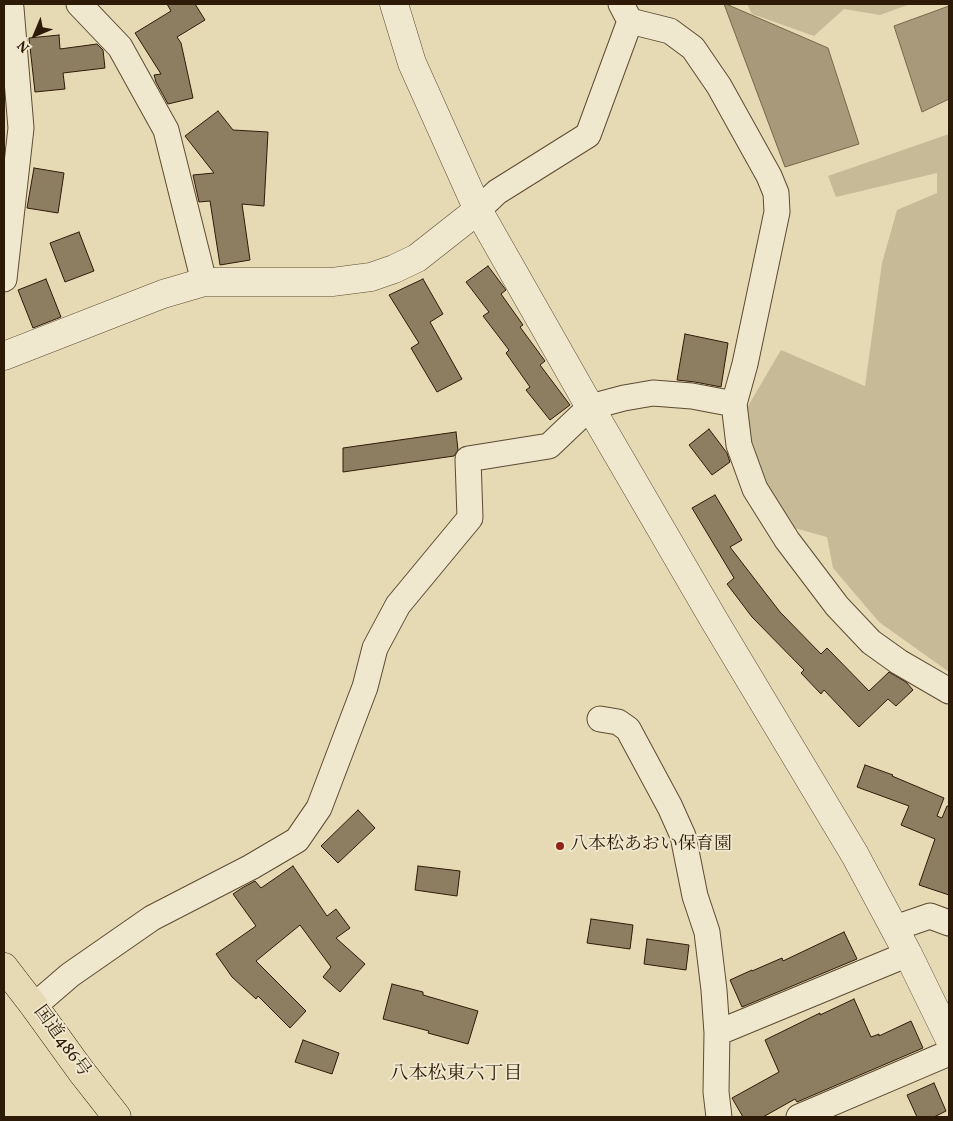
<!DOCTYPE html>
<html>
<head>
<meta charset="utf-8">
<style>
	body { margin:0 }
	#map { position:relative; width:953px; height:1121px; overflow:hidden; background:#e6dab4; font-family:Vollkorn,serif }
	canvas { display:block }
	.frame { position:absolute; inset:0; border:5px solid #2e1b07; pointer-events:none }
	.north { position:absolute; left:10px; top:10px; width:50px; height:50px; -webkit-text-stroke:4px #efe7ce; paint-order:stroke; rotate:225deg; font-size:14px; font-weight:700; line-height:20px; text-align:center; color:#2e1b07 }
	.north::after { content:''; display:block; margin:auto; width:18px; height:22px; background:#2e1b07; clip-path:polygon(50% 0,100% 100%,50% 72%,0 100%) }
</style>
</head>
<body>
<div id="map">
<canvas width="953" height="1121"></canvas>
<div class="frame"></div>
<div class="north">N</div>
</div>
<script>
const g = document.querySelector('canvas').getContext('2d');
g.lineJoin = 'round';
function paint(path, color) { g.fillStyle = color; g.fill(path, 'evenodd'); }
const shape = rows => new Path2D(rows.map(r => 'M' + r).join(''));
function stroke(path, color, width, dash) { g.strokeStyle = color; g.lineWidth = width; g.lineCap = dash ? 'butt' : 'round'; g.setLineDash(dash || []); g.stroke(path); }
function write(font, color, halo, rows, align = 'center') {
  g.font = font + ' Vollkorn,"Noto Serif JP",serif'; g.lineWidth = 4; g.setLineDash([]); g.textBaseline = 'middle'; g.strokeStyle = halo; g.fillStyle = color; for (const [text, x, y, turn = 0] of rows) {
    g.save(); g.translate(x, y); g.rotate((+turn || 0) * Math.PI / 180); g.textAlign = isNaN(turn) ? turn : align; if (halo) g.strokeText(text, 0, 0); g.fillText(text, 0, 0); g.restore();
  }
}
const green = shape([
	[747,4,910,4,880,15,844,9,814,36,752,14],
	[949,134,949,672,879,622,833,568,827,537,787,526,761,483,741,418,781,350,865,386,882,263,897,210,937,193,937,173,836,197,828,176]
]);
const water = shape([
	[724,4,726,4,828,48,859,144,785,167,724,4],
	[949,6,949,99,922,112,894,26,949,6]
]);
const building = shape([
	[167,4,195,4,205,20,177,37,181,43,193,98,168,104,156,82,154,75,161,74,135,33,171,11,167,4],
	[59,35,60,49,97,44,103,50,105,68,63,73,65,89,35,92,29,38,59,35],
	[218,111,233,130,268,132,264,206,242,204,250,260,220,265,210,201,199,202,193,175,214,173,185,136,218,111],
	[34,168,64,173,58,213,27,208,34,168],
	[79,232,94,271,65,282,50,243,79,232],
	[488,266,506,290,501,294,523,325,520,327,545,361,540,365,570,405,550,420,526,390,530,387,506,353,509,350,483,316,489,312,466,282,488,266],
	[46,279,61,317,33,328,18,290,46,279],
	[423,279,443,314,430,322,462,379,437,392,411,348,419,343,389,295,423,279],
	[685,334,728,343,721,387,695,382,677,380,685,334],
	[709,429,727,453,730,462,712,475,689,445,709,429],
	[456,432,458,450,454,456,343,472,343,448,456,432],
	[715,495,742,540,730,547,780,612,821,654,827,648,869,691,889,672,906,682,913,690,896,706,888,699,859,727,824,690,821,694,801,673,804,670,752,617,727,584,734,578,692,508,715,495],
	[865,765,893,775,892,776,944,798,937,816,942,818,947,806,949,806,949,895,919,885,935,839,901,825,909,806,857,787,865,765],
	[358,810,375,828,338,863,321,846,358,810],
	[293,866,327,916,336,909,350,928,336,938,365,964,340,992,323,977,331,967,300,925,256,961,306,1011,290,1028,258,996,256,999,232,977,216,954,256,926,233,894,242,888,255,881,261,888,293,866],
	[418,866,460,871,457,896,415,890,418,866],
	[591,919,633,925,630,949,587,943,591,919],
	[844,932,857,959,742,1007,730,980,752,970,752,971,782,958,783,961,844,932],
	[647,939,689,945,686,970,644,964,647,939],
	[392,984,423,992,423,995,478,1011,468,1044,428,1033,429,1031,383,1019,392,984],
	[854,999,871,1037,879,1034,879,1036,911,1021,923,1048,797,1102,795,1099,763,1117,743,1117,732,1098,779,1072,765,1040,820,1013,820,1015,854,999],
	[303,1040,339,1053,332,1074,295,1062,303,1040],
	[934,1083,946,1111,934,1117,917,1117,907,1095,934,1083]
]);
const minor = shape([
	[79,4,120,47,166,130,204,282],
	[630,21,670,31,693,48,719,86,769,176,776,193,777,212,745,364,734,404,739,445,755,489,787,540,837,606,871,642,899,662,949,691],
	[478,210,497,192,588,135,630,21,621,4],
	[4,279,21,128,11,8,9,4],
	[600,719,618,722,628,729,670,807,683,836,695,896,707,932,714,990,717,1033,716,1092,719,1117],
	[895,928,930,916,949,923],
	[34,1006,70,975,152,918,251,867,297,840,319,808,365,687,375,648,398,605,470,518,468,459,549,446,590,407,624,398,653,393,692,396,734,404],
	[717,1033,908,954],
	[799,1117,949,1053]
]);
const tertiary = shape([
	[394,4,412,63,478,210,590,407,714,620,855,855,908,954,949,1038],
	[4,356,163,294,204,282,332,282,371,277,394,269,417,258,478,210]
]);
const trunk = shape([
	[4,967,34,1006,81,1071,117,1117]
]);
const markers = [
	[560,846,5,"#8f2418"]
];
const poiNames = [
	["八本松あおい保育園",570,846]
];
const streetNames = [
	["国道486号",61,1042,54]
];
const neighbourhoodNames = [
	["八本松東六丁目",456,1076]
];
paint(green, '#c7ba97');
paint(water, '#a79979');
stroke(water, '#77674b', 1);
paint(building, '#8e7e61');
stroke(building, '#2e1b07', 1);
stroke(minor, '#5c4b32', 27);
stroke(tertiary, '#5c4b32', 29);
stroke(trunk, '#2e1b07', 29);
stroke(minor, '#efe7ce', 25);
stroke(tertiary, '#efe7ce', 28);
stroke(trunk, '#e6dab4', 28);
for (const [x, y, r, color] of markers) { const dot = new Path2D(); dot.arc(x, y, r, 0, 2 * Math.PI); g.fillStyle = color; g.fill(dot); stroke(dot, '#efe7ce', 2); }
write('18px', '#2e1b07', '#efe7ce', poiNames, 'left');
write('18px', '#2e1b07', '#efe7ce', streetNames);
write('19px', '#2e1b07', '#efe7ce', neighbourhoodNames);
</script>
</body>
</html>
